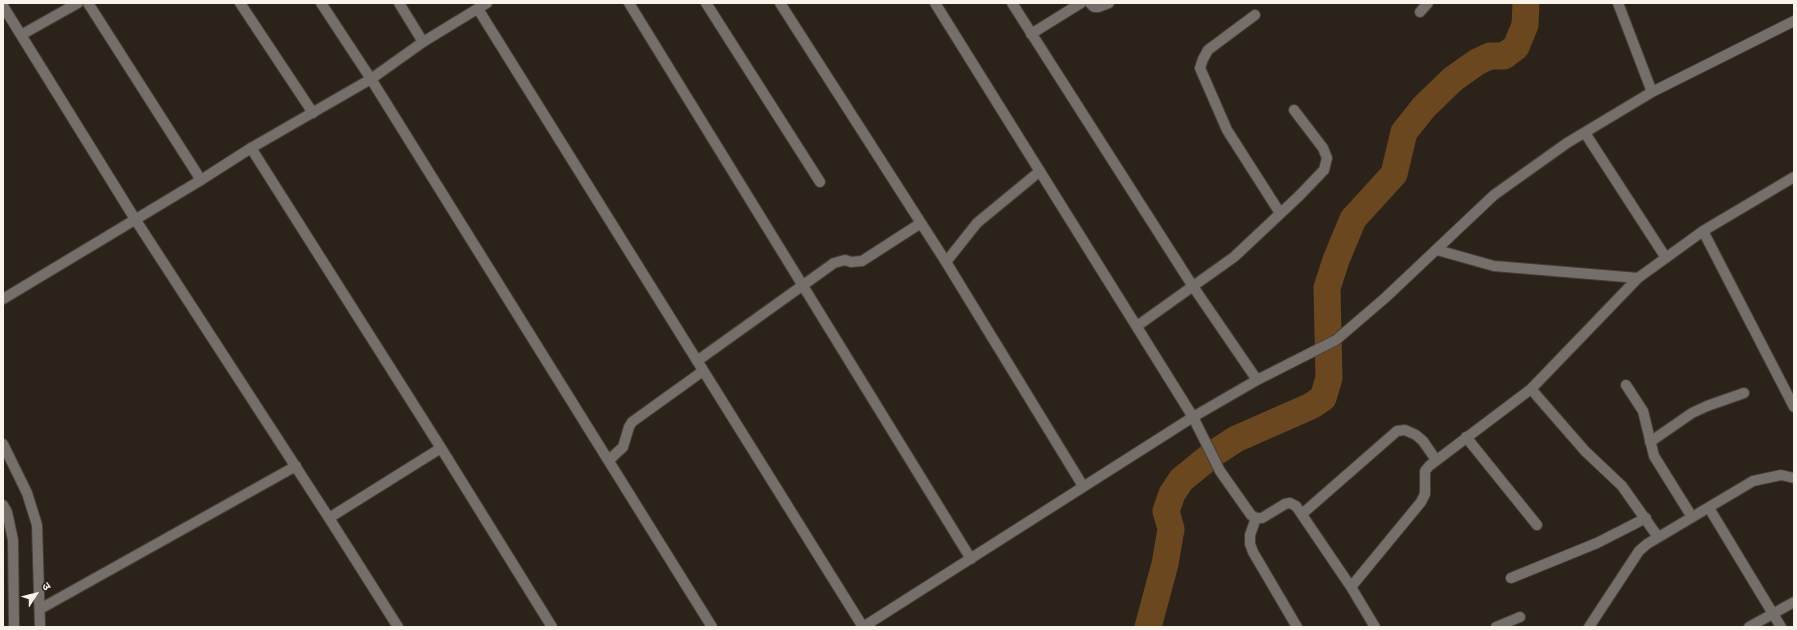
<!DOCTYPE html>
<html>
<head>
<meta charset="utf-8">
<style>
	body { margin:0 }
	#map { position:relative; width:1797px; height:630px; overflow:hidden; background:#2b2219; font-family:"Sofia Sans Condensed","Noto Sans Devanagari",sans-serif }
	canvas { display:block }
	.frame { position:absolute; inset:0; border:4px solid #f9f3ec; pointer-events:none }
	.north { position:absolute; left:16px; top:574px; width:40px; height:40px; -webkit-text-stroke:3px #2b2219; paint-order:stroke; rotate:54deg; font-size:11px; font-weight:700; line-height:16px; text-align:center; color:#f9f3ec }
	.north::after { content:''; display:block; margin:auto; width:14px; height:18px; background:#f9f3ec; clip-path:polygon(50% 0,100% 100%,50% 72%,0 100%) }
</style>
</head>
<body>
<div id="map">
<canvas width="1797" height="630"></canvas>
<div class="frame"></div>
<div class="north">उ</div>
</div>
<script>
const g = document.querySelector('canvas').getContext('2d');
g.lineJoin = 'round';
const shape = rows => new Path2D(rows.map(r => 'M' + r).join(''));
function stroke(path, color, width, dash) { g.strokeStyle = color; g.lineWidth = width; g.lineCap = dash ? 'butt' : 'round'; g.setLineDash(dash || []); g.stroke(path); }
const river = shape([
	[1148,627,1165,564,1171,529,1166,511,1172,494,1181,480,1213,454,1236,439,1311,406,1323,398,1329,378,1327,288,1336,260,1353,219,1394,174,1404,132,1424,107,1453,79,1477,62,1490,56,1504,56,1516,47,1525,25,1526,3]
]);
const minor = shape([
	[88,3,201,180],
	[240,3,313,113],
	[321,3,371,79,712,627],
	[399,3,423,42],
	[629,3,971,559],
	[706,3,820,182],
	[780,3,946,262,1083,486],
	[935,3,1193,417,1220,471,1251,515,1256,518,1262,518,1285,504,1290,503,1296,506,1351,587,1375,627],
	[1012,3,1192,285,1257,380],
	[1090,3,1094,7,1098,7,1109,3],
	[1618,3,1652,92],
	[3,6,135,219,329,518,398,627],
	[478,9,863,627],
	[1420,12,1428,3],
	[1255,15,1208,50,1203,59,1200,68,1227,130,1280,213],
	[1031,34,1081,3],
	[21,35,78,3],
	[1585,133,1666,258],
	[251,148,441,448,552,627],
	[1794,177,1703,231,1794,407],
	[1437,250,1494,266,1638,278],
	[946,262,977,223,1040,171],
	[1137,326,1234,257,1299,196,1324,170,1327,158,1323,148,1294,110],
	[697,361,834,263,845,260,851,262,862,261,921,223],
	[1626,385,1643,411,1654,456,1692,517],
	[1531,389,1638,278,1703,231],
	[1466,437,1537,525],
	[1650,442,1692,413,1707,406,1744,393],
	[609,460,623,447,629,427,632,422,703,371],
	[1709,508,1781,627],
	[1302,514,1397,431,1405,430,1416,435,1423,441,1436,460],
	[329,518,441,448],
	[1256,518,1250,535,1250,544,1253,552,1297,627],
	[1511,578,1597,543,1646,518],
	[1351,587,1421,502,1425,494,1425,471,1429,466,1531,389,1585,451,1622,486,1658,537],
	[40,609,296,466],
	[863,627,1193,417,1257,380,1336,340,1385,298,1494,195,1567,143,1652,92,1794,21],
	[1496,627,1520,617],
	[1589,627,1639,551,1647,544,1753,481,1781,475,1794,478],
	[1749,627,1794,602]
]);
const tertiary = shape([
	[3,299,201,180,251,148,371,79,423,42,487,3],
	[3,444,27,493,37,525,40,627],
	[3,505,7,512,13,540,14,627]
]);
stroke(river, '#6a471e', 27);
stroke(minor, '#483f37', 12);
stroke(tertiary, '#483f37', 12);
stroke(minor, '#746f6a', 10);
stroke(tertiary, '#746f6a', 10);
</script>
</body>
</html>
